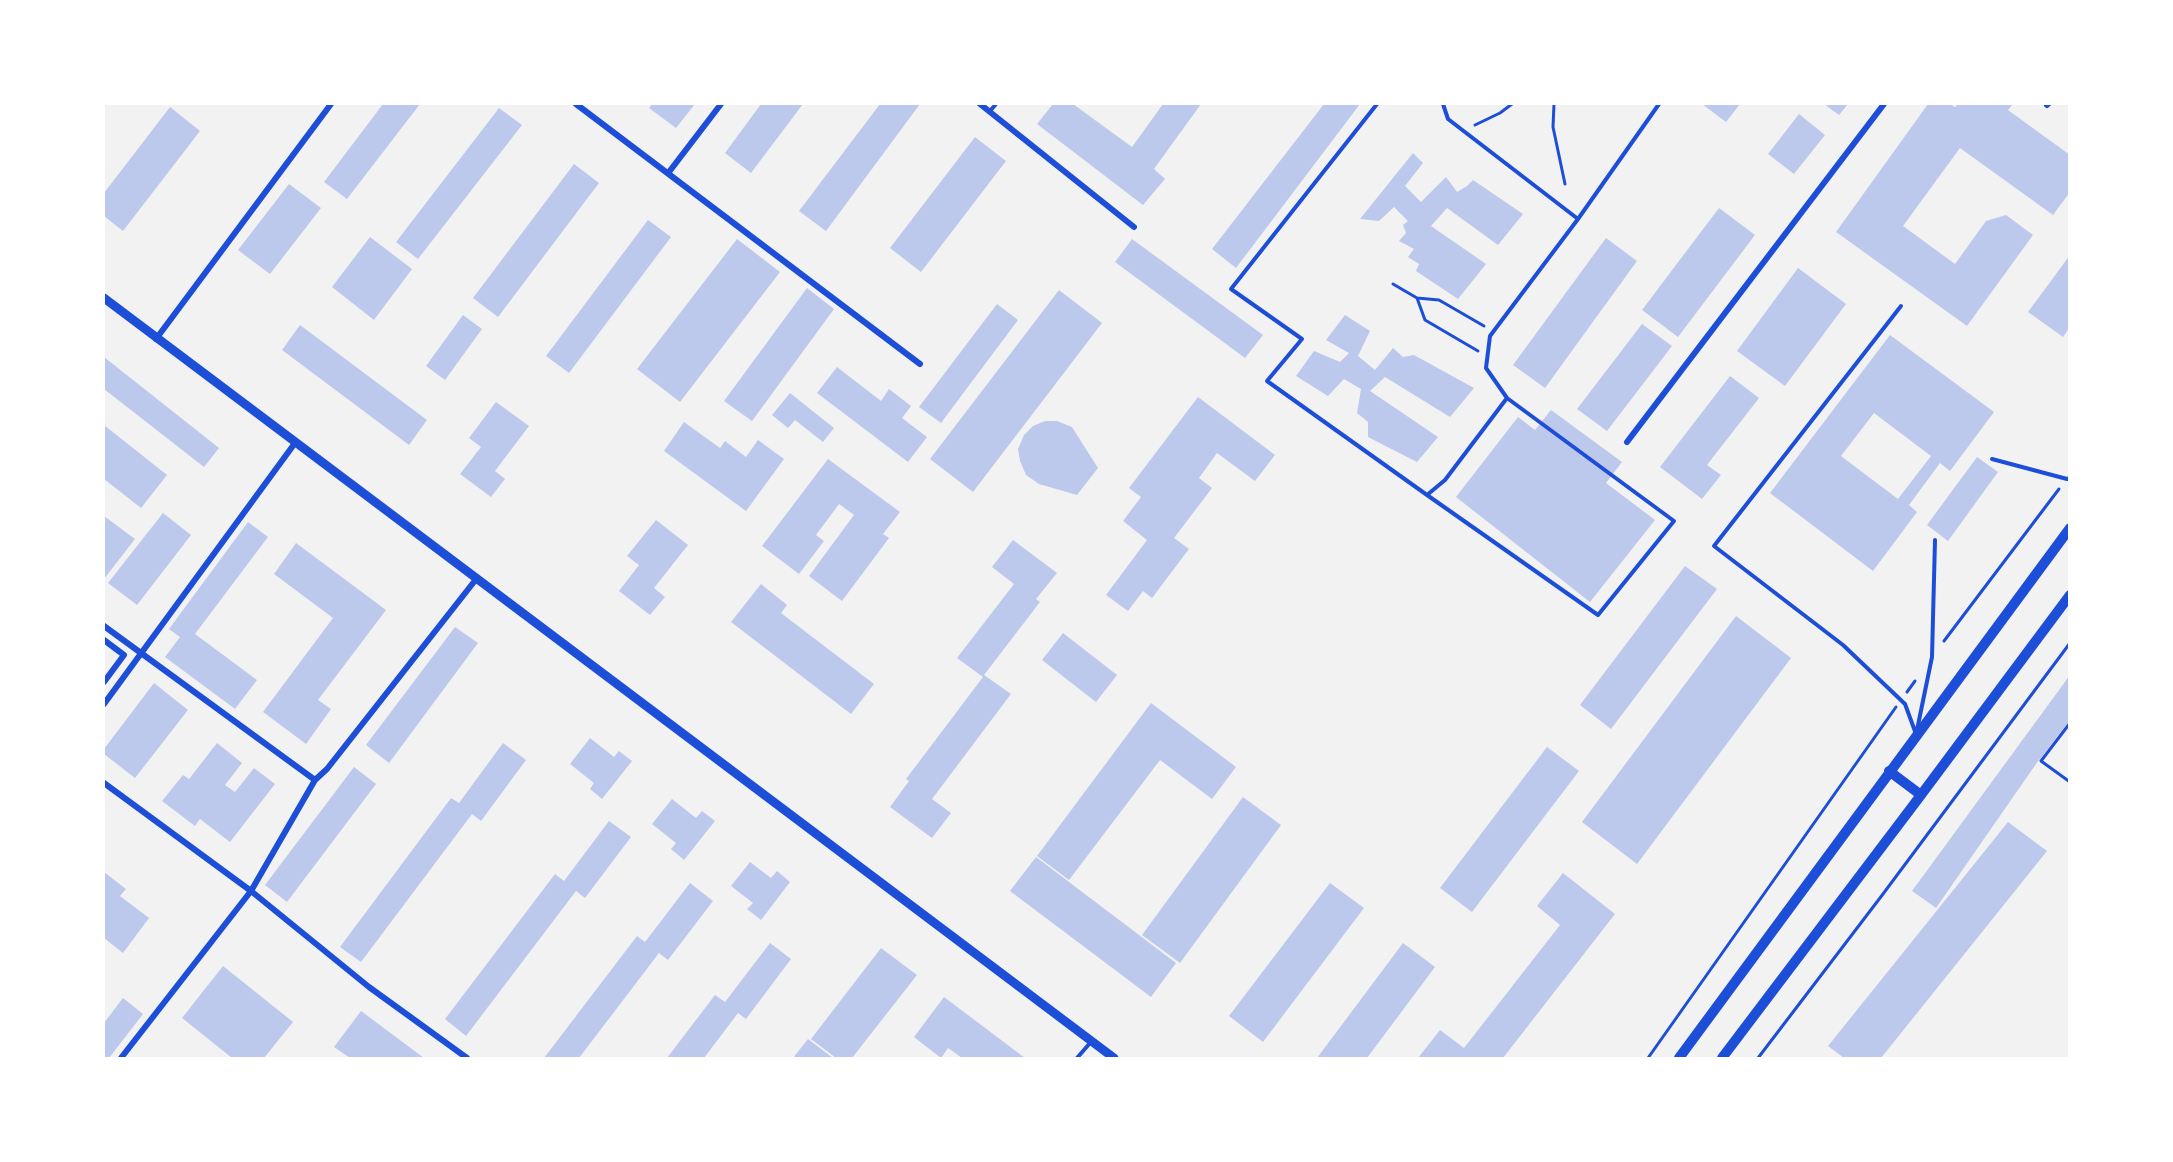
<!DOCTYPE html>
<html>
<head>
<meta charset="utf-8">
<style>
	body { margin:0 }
	#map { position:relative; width:2173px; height:1162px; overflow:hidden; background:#f2f2f2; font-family:"DejaVu Sans",sans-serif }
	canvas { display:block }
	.frame { position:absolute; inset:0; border:105px solid #fff; pointer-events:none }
</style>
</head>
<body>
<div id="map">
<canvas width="2173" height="1162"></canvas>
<div class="frame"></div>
</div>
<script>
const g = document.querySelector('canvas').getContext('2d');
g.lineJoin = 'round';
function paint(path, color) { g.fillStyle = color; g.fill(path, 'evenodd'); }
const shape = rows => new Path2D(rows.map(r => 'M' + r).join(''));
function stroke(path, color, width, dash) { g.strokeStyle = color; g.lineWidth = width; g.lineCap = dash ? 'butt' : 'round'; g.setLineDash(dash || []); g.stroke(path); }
const building = shape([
	[383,104,420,104,347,199,324,182],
	[652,104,695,104,676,128,649,108],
	[761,104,803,104,751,173,725,153],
	[880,104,920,104,826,231,799,211],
	[1053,104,1073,104,1132,147,1163,104,1201,104,1154,169,1165,179,1143,205,1037,124],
	[1324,104,1360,104,1236,268,1212,249],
	[1702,104,1740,104,1726,122],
	[1824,104,1848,104,1839,115],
	[1928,104,1950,104,1955,107,1958,104,2013,104,2008,110,2070,155,2070,192,2053,215,1960,148,1903,226,1955,264,1986,221,2006,215,2033,235,1967,326,1836,232],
	[170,107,200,131,123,231,104,216,104,193],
	[499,108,522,125,418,259,396,242],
	[1799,114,1825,135,1794,174,1768,154],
	[975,137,1006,161,921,272,890,248],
	[1413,153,1423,163,1405,186,1421,202,1446,177,1457,192,1467,186,1473,180,1523,214,1498,245,1447,208,1431,226,1486,264,1458,299,1416,271,1419,264,1408,257,1414,249,1399,241,1406,233,1403,225,1408,221,1394,207,1379,221,1360,219],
	[574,164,599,183,498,317,473,298],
	[289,184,321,208,270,274,238,250],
	[1719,208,1755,235,1678,337,1642,310],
	[648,220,671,237,569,373,546,356],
	[370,237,412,269,374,320,332,287],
	[1606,238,1637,261,1545,388,1513,365],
	[737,239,780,272,680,402,637,369],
	[1132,239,1263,335,1245,358,1115,262],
	[2070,255,2070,327,2063,337,2028,312],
	[1798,268,1846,304,1785,386,1737,351],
	[807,288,834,309,752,421,724,401],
	[1059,290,1102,323,973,492,930,459],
	[997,304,1018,320,941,423,919,407],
	[463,315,482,329,445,380,426,366],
	[1345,315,1370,331,1358,356,1375,370,1393,348,1403,357,1414,355,1474,388,1450,417,1385,377,1370,391,1438,437,1417,462,1368,437,1368,422,1357,413,1361,389,1344,379,1328,396,1296,376,1314,351,1340,362,1349,353,1326,340],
	[1642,324,1672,346,1607,431,1577,409],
	[300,325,427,420,409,445,282,350],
	[1890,335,1994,412,1950,471,1940,463,1909,505,1917,512,1873,571,1770,493],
	[1874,413,1931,456,1898,499,1841,456],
	[104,357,219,448,204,467,104,389],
	[837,367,881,401,889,389,911,406,902,418,927,437,908,462,817,393],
	[1730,376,1759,398,1707,465,1721,475,1702,499,1660,467],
	[790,393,834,428,823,442,795,420,788,428,772,415],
	[1198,397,1275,455,1255,481,1217,453,1199,478,1212,488,1174,538,1189,549,1152,598,1143,591,1128,611,1106,595,1147,540,1123,521,1141,497,1129,488],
	[496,402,529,426,495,471,505,479,491,497,460,474,481,447,469,438],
	[1551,410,1622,462,1606,483,1655,520,1590,602,1456,497,1518,417,1535,430],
	[1045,421,1057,421,1072,427,1098,468,1077,495,1039,484,1026,475,1020,461,1018,449,1024,435,1033,426],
	[684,422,720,448,725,441,746,457,758,440,784,459,746,511,664,451],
	[104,425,167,475,141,508,104,479],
	[1977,457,1998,472,1948,541,1927,525],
	[828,459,900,512,883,534,889,538,842,601,809,576,854,515,839,504,816,535,824,541,799,574,762,546],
	[163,513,191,535,137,605,108,583],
	[104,516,135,539,104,579],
	[656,520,688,545,654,588,665,597,650,615,619,591,639,565,627,556],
	[248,522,268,537,195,634,257,680,235,709,165,657,180,637,169,629],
	[1013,540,1057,573,1036,599,1040,602,984,675,1011,694,932,799,951,813,932,838,890,807,909,781,906,779,983,677,957,658,1014,584,992,567],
	[296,543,386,610,318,700,331,709,306,744,263,712,333,618,274,574],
	[1685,566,1717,589,1611,729,1580,705],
	[761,584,787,605,781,613,874,684,851,714,731,622],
	[1736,616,1791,658,1637,864,1582,822],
	[455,627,478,643,389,763,366,745],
	[1063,633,1117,675,1096,702,1042,660],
	[2070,675,2070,720,2036,764,1936,908,1912,891],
	[154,683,188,710,135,778,104,754,104,749],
	[1151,703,1236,767,1212,799,1160,760,1069,880,1037,856],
	[590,738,614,757,619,751,632,761,602,799,590,789,594,783,570,764],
	[217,743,242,763,225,785,235,792,254,768,275,784,230,842,200,819,195,826,162,801,183,775,189,779],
	[503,743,526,760,481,821,472,814,361,962,340,947,451,798,459,803],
	[1547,747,1579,771,1472,912,1440,888],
	[354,767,376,784,287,902,265,885],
	[1243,797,1281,825,1180,963,1142,935],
	[672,799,696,818,702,811,715,821,684,860,671,849,676,843,652,824],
	[609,821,631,837,585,898,576,891,466,1036,445,1019,555,874,564,881],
	[2008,822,2047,851,1881,1058,1844,1058,1828,1046],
	[1036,857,1176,963,1151,997,1010,891],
	[750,862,771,878,777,871,790,882,761,920,747,909,753,903,731,886],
	[104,872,126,889,120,896,149,918,123,953,104,938],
	[1563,873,1615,914,1503,1058,1418,1058,1440,1030,1464,1048,1560,925,1537,906],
	[690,883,713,901,668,960,659,953,579,1058,544,1058,637,936,645,942],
	[1330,883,1364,908,1263,1042,1229,1016],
	[770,943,791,959,746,1019,738,1013,704,1058,667,1058,715,995,725,1002],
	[1403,943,1435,967,1367,1058,1317,1058],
	[881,948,917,975,852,1058,836,1058,811,1039],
	[223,966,293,1022,264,1058,232,1058,182,1018],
	[944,997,1025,1058,962,1058,948,1048,941,1058,914,1037],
	[123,998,143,1014,109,1058,104,1058,104,1023],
	[361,1011,424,1058,350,1058,334,1047],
	[808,1039,833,1058,793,1058]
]);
const path = shape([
	[1554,104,1553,127,1565,184],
	[1475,125,1500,113,1512,104],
	[1393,284,1417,298],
	[1478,351,1425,320,1417,298,1439,300,1484,326],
	[1944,641,2059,489],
	[1907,692,1915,681],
	[2070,723,2041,761,2070,782],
	[1648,1058,1896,707],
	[1758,1058,1883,894,2070,643]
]);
const service = shape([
	[1377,104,1231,289,1302,339,1267,381,1427,495,1445,480,1507,398,1486,368,1490,336,1578,219],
	[1443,104,1448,119,1578,219,1659,104],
	[990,111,996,104],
	[1901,306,1714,546,1843,645,1905,704,1916,734],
	[1992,459,2067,479,2070,478],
	[1427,495,1598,615,1674,521,1507,398],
	[1917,730,1932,657,1935,540],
	[1077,1058,1090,1043]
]);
const minor = shape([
	[576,104,920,364],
	[980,104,1134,227],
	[2047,105,2048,104],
	[669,172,721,104],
	[156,339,331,104],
	[1627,442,1884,104],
	[104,626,315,780],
	[104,640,124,655,104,682],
	[104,704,295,443],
	[104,783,251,891,369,987,467,1058],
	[121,1058,251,891,315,780,327,769,477,578]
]);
const tertiary = shape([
	[104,298,1114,1058]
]);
const secondary = shape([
	[1889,771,1921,795],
	[1679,1058,2070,528],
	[1722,1058,1921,795,2070,595]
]);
paint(building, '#bdc9ec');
stroke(path, '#1d4ed8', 3);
stroke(service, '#1d4ed8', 4);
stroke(minor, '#1d4ed8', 6);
stroke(tertiary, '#1d4ed8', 9);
stroke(secondary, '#1d4ed8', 10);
</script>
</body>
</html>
